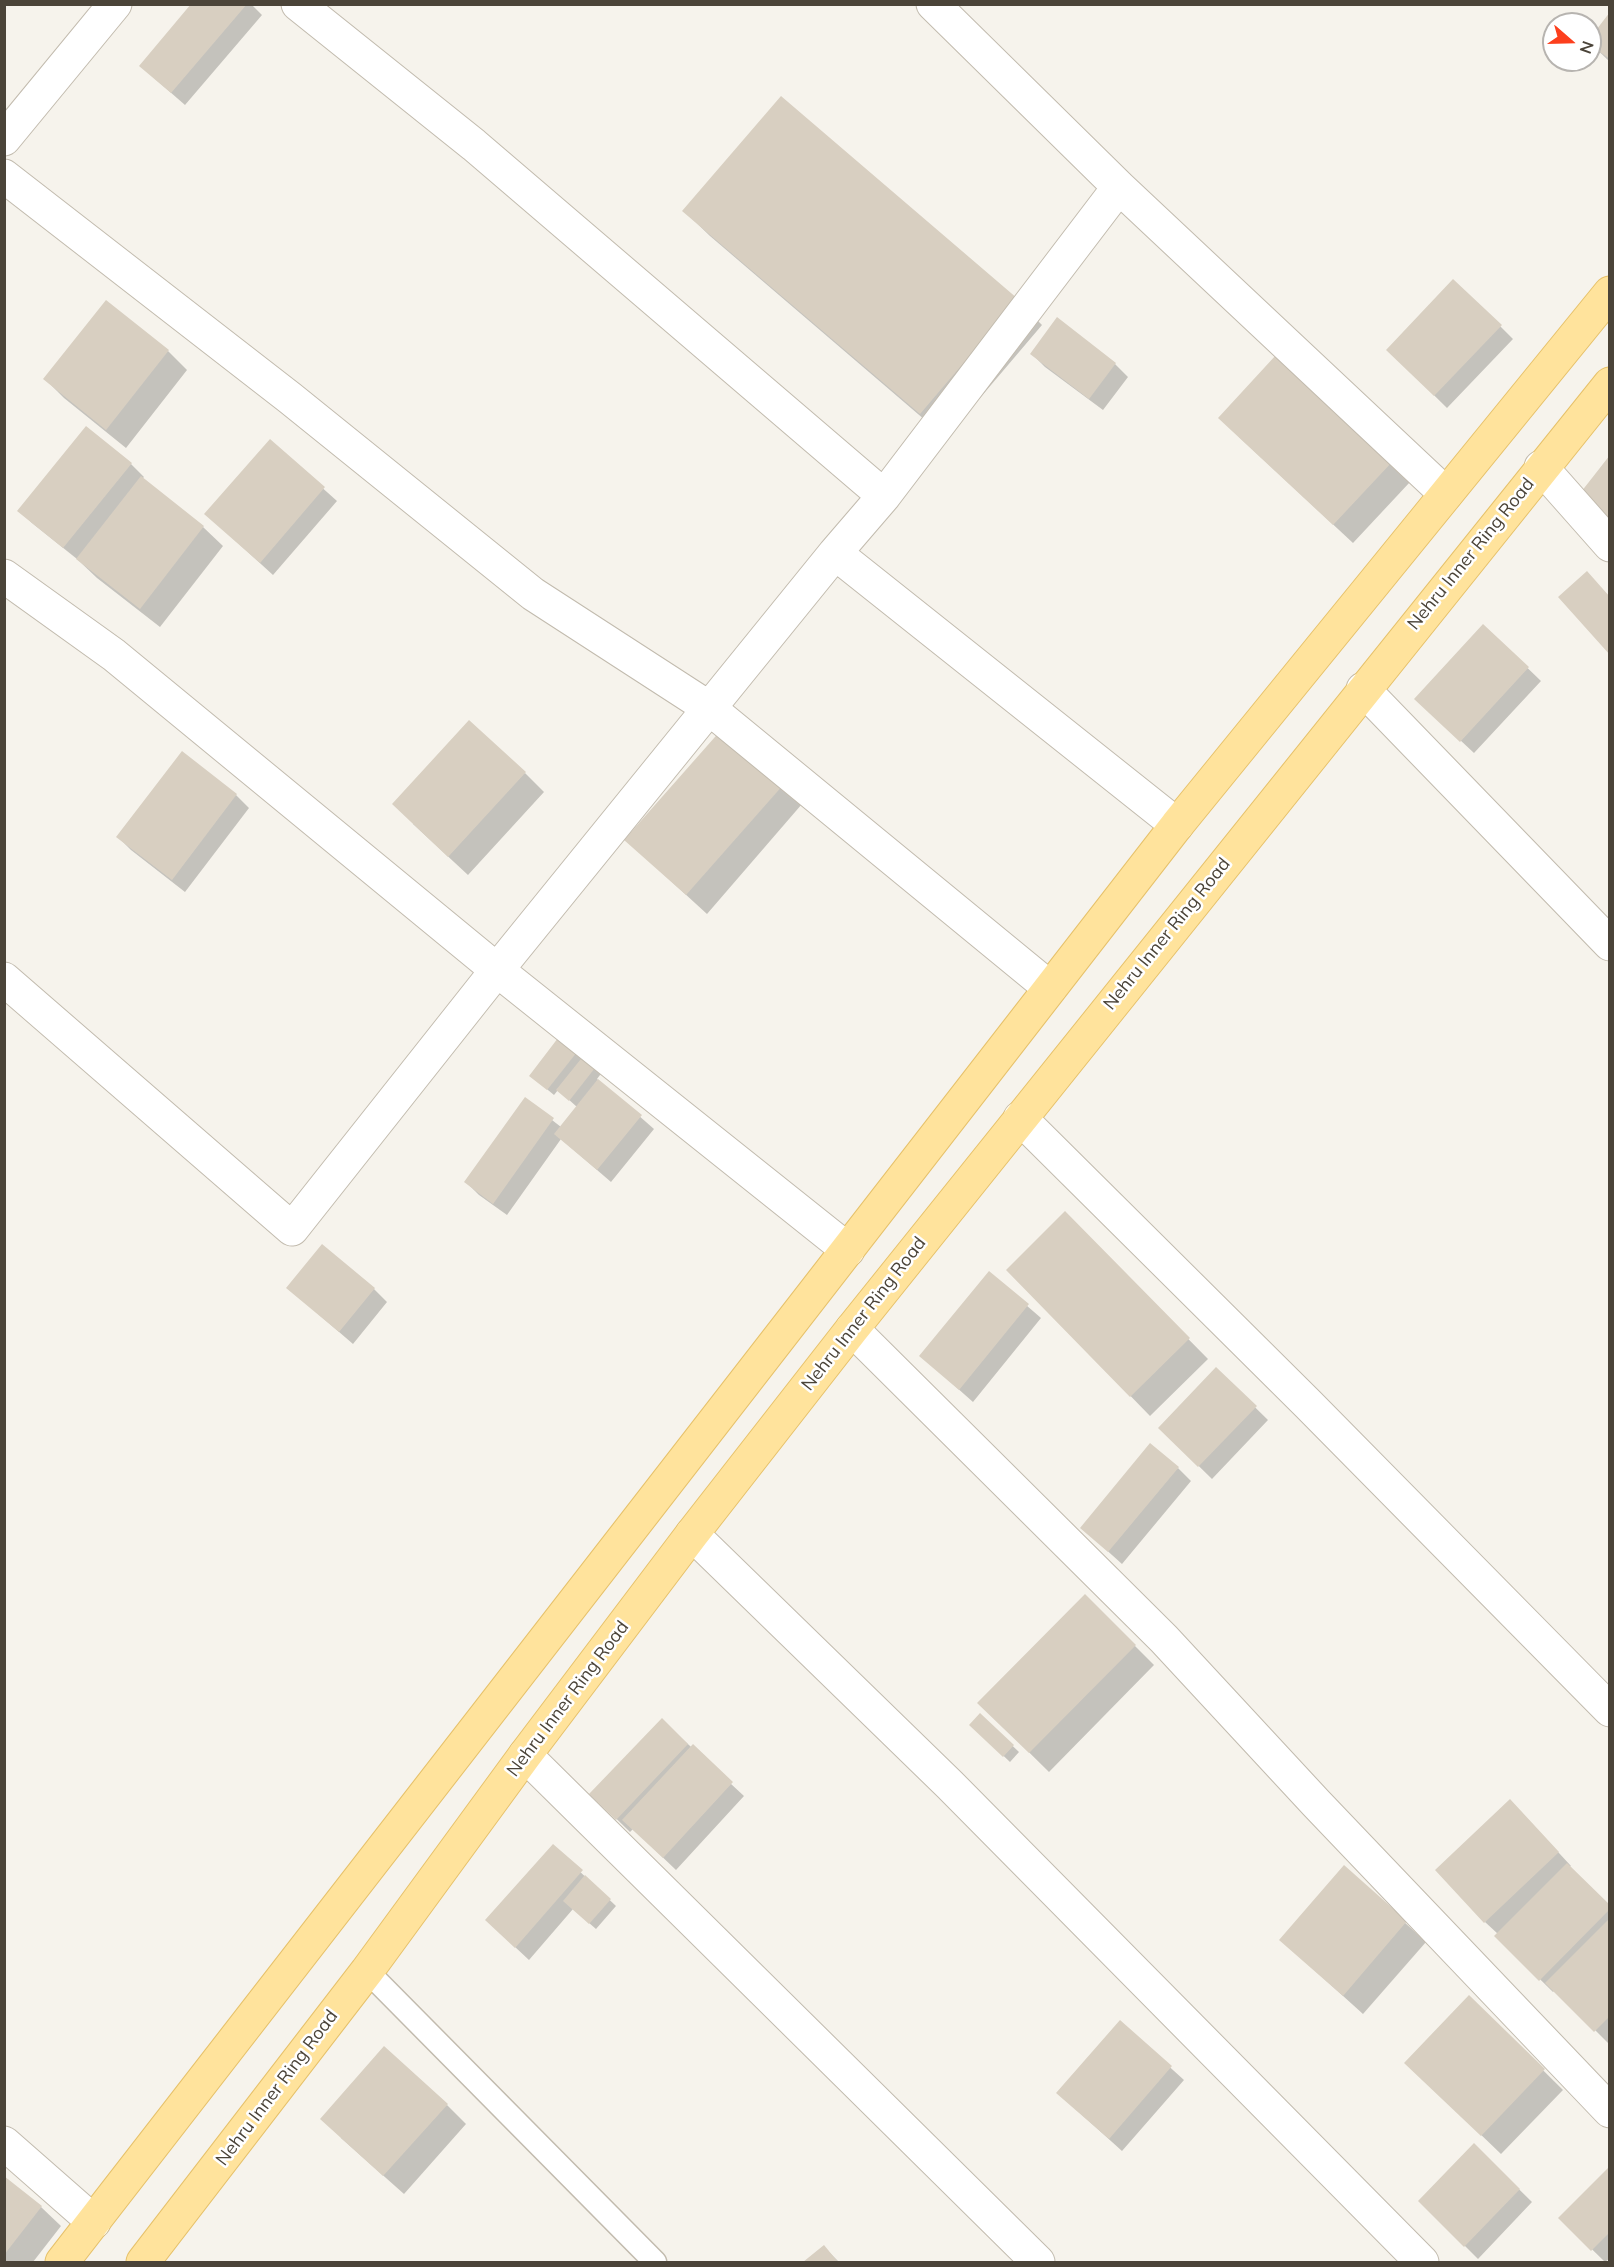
<!DOCTYPE html>
<html>
<head>
<meta charset="utf-8">
<style>
	body { margin:0 }
	#map { position:relative; width:1614px; height:2267px; overflow:hidden; background:#f6f3ec; font-family:Mulish,sans-serif }
	canvas { display:block }
	.frame { position:absolute; inset:0; border:6px solid #4b4439; pointer-events:none }
	.north { position:absolute; left:1542px; top:12px; width:60px; height:60px; box-sizing:border-box; background:#fff; border:2px solid #b7b4b0; border-radius:50%; rotate:110deg; font-size:16px; font-weight:700; line-height:24px; text-align:center; color:#4b4439 }
	.north::after { content:''; display:block; margin:auto; width:21px; height:27px; background:#fc3f1d; clip-path:polygon(50% 0,100% 100%,50% 72%,0 100%) }
</style>
</head>
<body>
<div id="map">
<canvas width="1614" height="2267"></canvas>
<div class="frame"></div>
<div class="north">N</div>
</div>
<script>
const g = document.querySelector('canvas').getContext('2d');
g.lineJoin = 'round';
function paint(path, color) { g.fillStyle = color; g.fill(path, 'evenodd'); }
const shape = rows => new Path2D(rows.map(r => 'M' + r).join(''));
function stroke(path, color, width, dash) { g.strokeStyle = color; g.lineWidth = width; g.lineCap = dash ? 'butt' : 'round'; g.setLineDash(dash || []); g.stroke(path); }
function write(font, color, halo, rows, align = 'center') {
  g.font = font + ' Mulish,sans-serif'; g.lineWidth = 5; g.setLineDash([]); g.textBaseline = 'middle'; g.strokeStyle = halo; g.fillStyle = color; for (const [text, x, y, turn = 0] of rows) {
    g.save(); g.translate(x, y); g.rotate((+turn || 0) * Math.PI / 180); g.textAlign = isNaN(turn) ? turn : align; if (halo) g.strokeText(text, 0, 0); g.fillText(text, 0, 0); g.restore();
  }
}
const shadow = shape([
	[193,4,251,4,262,15,185,105,154,78],
	[1610,14,1610,62,1590,43,1590,40],
	[684,211,1017,300,1042,325,946,438,710,236],
	[1500,326,1513,339,1447,408,1388,350],
	[168,351,187,370,126,448,64,398,45,379],
	[1032,354,1115,364,1128,377,1103,410,1045,367],
	[1276,357,1410,482,1353,543,1239,437],
	[87,428,131,464,144,477,142,479,203,527,223,546,160,627,97,578,77,559,32,523,19,511],
	[270,441,337,501,273,575,206,514],
	[1484,626,1541,681,1474,753,1429,711],
	[723,731,802,804,707,914,626,840],
	[183,753,236,795,249,808,185,892,131,850,118,837],
	[525,773,544,792,468,875,413,824],
	[576,1053,582,1060,603,1071,597,1079,654,1129,611,1182,561,1139,507,1215,479,1195,466,1182,525,1099,561,1127,577,1107,558,1090,554,1095,531,1076],
	[1065,1214,1208,1359,1150,1416,1008,1270],
	[989,1273,1041,1318,973,1402,921,1356],
	[288,1288,374,1289,387,1302,353,1344],
	[1216,1369,1268,1420,1212,1479,1160,1428],
	[1178,1468,1191,1481,1122,1564,1082,1528],
	[1085,1596,1154,1665,1049,1772,979,1703],
	[980,1715,1019,1752,1010,1762,971,1725],
	[662,1720,744,1796,676,1870,633,1829,630,1832,591,1794],
	[1523,1814,1571,1866,1569,1867,1610,1907,1608,2043,1555,1990,1553,1992,1496,1936,1498,1934,1485,1922],
	[553,1846,616,1906,596,1929,573,1909,529,1960,500,1933],
	[1344,1867,1426,1942,1363,2014,1281,1940],
	[1469,1997,1563,2090,1501,2154,1426,2082],
	[1120,2022,1184,2080,1122,2151,1071,2105],
	[447,2105,466,2124,404,2194,341,2138],
	[1474,2145,1532,2202,1478,2259,1420,2201],
	[1610,2168,1610,2258,1605,2262,1560,2218],
	[4,2178,41,2207,61,2226,33,2262,4,2262],
	[824,2247,839,2262,806,2262]
]);
const building = shape([
	[191,4,247,4,171,93,139,66],
	[1610,12,1610,59,1590,45,1590,38],
	[781,96,1018,299,920,414,682,211],
	[1453,279,1502,325,1434,396,1386,350],
	[106,300,169,350,106,430,43,379],
	[1057,317,1116,363,1089,399,1030,354],
	[1276,355,1392,462,1333,525,1218,418],
	[86,426,132,463,63,548,17,511],
	[270,439,325,487,260,563,204,514],
	[1610,455,1610,528,1574,501],
	[141,476,204,526,140,609,76,559],
	[1587,571,1610,597,1610,655,1558,597],
	[1483,624,1529,667,1460,742,1414,699],
	[469,720,526,772,448,857,392,804],
	[722,729,784,784,686,895,624,840],
	[182,751,237,794,172,880,116,837],
	[558,1038,577,1052,547,1090,529,1076],
	[585,1054,598,1064,569,1101,556,1090],
	[598,1079,642,1115,597,1170,554,1134],
	[525,1097,554,1118,493,1204,464,1182],
	[1065,1211,1190,1338,1130,1397,1006,1270],
	[322,1244,375,1288,339,1332,286,1288],
	[989,1271,1029,1304,959,1390,919,1356],
	[1216,1367,1257,1406,1198,1467,1158,1428],
	[1150,1443,1179,1467,1108,1552,1080,1528],
	[1085,1594,1136,1645,1029,1753,977,1703],
	[980,1713,1014,1745,1003,1757,969,1725],
	[662,1718,688,1744,616,1820,589,1794],
	[693,1744,733,1782,663,1858,622,1820],
	[1510,1799,1559,1852,1484,1923,1435,1870],
	[553,1844,583,1870,515,1948,485,1920],
	[1567,1863,1610,1905,1610,1909,1539,1981,1494,1936],
	[1344,1865,1407,1921,1343,1996,1279,1940],
	[585,1875,611,1899,589,1924,563,1901],
	[1610,1918,1610,2016,1594,2032,1545,1983],
	[1469,1995,1545,2069,1481,2136,1404,2063],
	[1120,2020,1172,2066,1109,2139,1056,2093],
	[384,2046,448,2104,383,2176,320,2119],
	[1474,2143,1520,2189,1464,2247,1418,2201],
	[1610,2166,1610,2232,1591,2251,1558,2218],
	[4,2176,42,2206,4,2255],
	[824,2245,838,2262,803,2262]
]);
const lane = shape([
	[367,1971,655,2262]
]);
const street = shape([
	[298,4,474,145,884,496],
	[933,4,1119,187],
	[4,139,115,4],
	[4,176,290,398,533,594,709,708,1050,988],
	[1541,467,1610,545],
	[835,553,1177,825],
	[4,576,114,655,497,970,848,1250],
	[1363,689,1610,944],
	[4,979,292,1229,497,970,835,553,884,496,1119,187,1446,494],
	[1020,1118,1308,1404,1610,1710],
	[852,1329,1164,1639,1316,1803,1610,2111],
	[692,1534,950,1785,1422,2262],
	[525,1755,1038,2262],
	[4,2143,94,2222]
]);
const primary = shape([
	[62,2262,1177,825,1610,293],
	[143,2262,367,1971,525,1755,692,1534,852,1329,1610,384]
]);
const streetNames = [
	["Nehru Inner Ring Road",1471,554,-51],
	["Nehru Inner Ring Road",1167,934,-51],
	["Nehru Inner Ring Road",864,1314,-52],
	["Nehru Inner Ring Road",568,1699,-53],
	["Nehru Inner Ring Road",277,2088,-53]
];
paint(shadow, '#0003');
paint(building, '#d8cfc1');
stroke(lane, '#c2bbae', 25);
stroke(street, '#c2bbae', 35);
stroke(primary, '#e6c16a', 35);
stroke(lane, '#fff', 22);
stroke(street, '#fff', 33);
stroke(primary, '#ffe39c', 33);
write('18px', '#4b4439', '#fff', streetNames);
</script>
</body>
</html>
